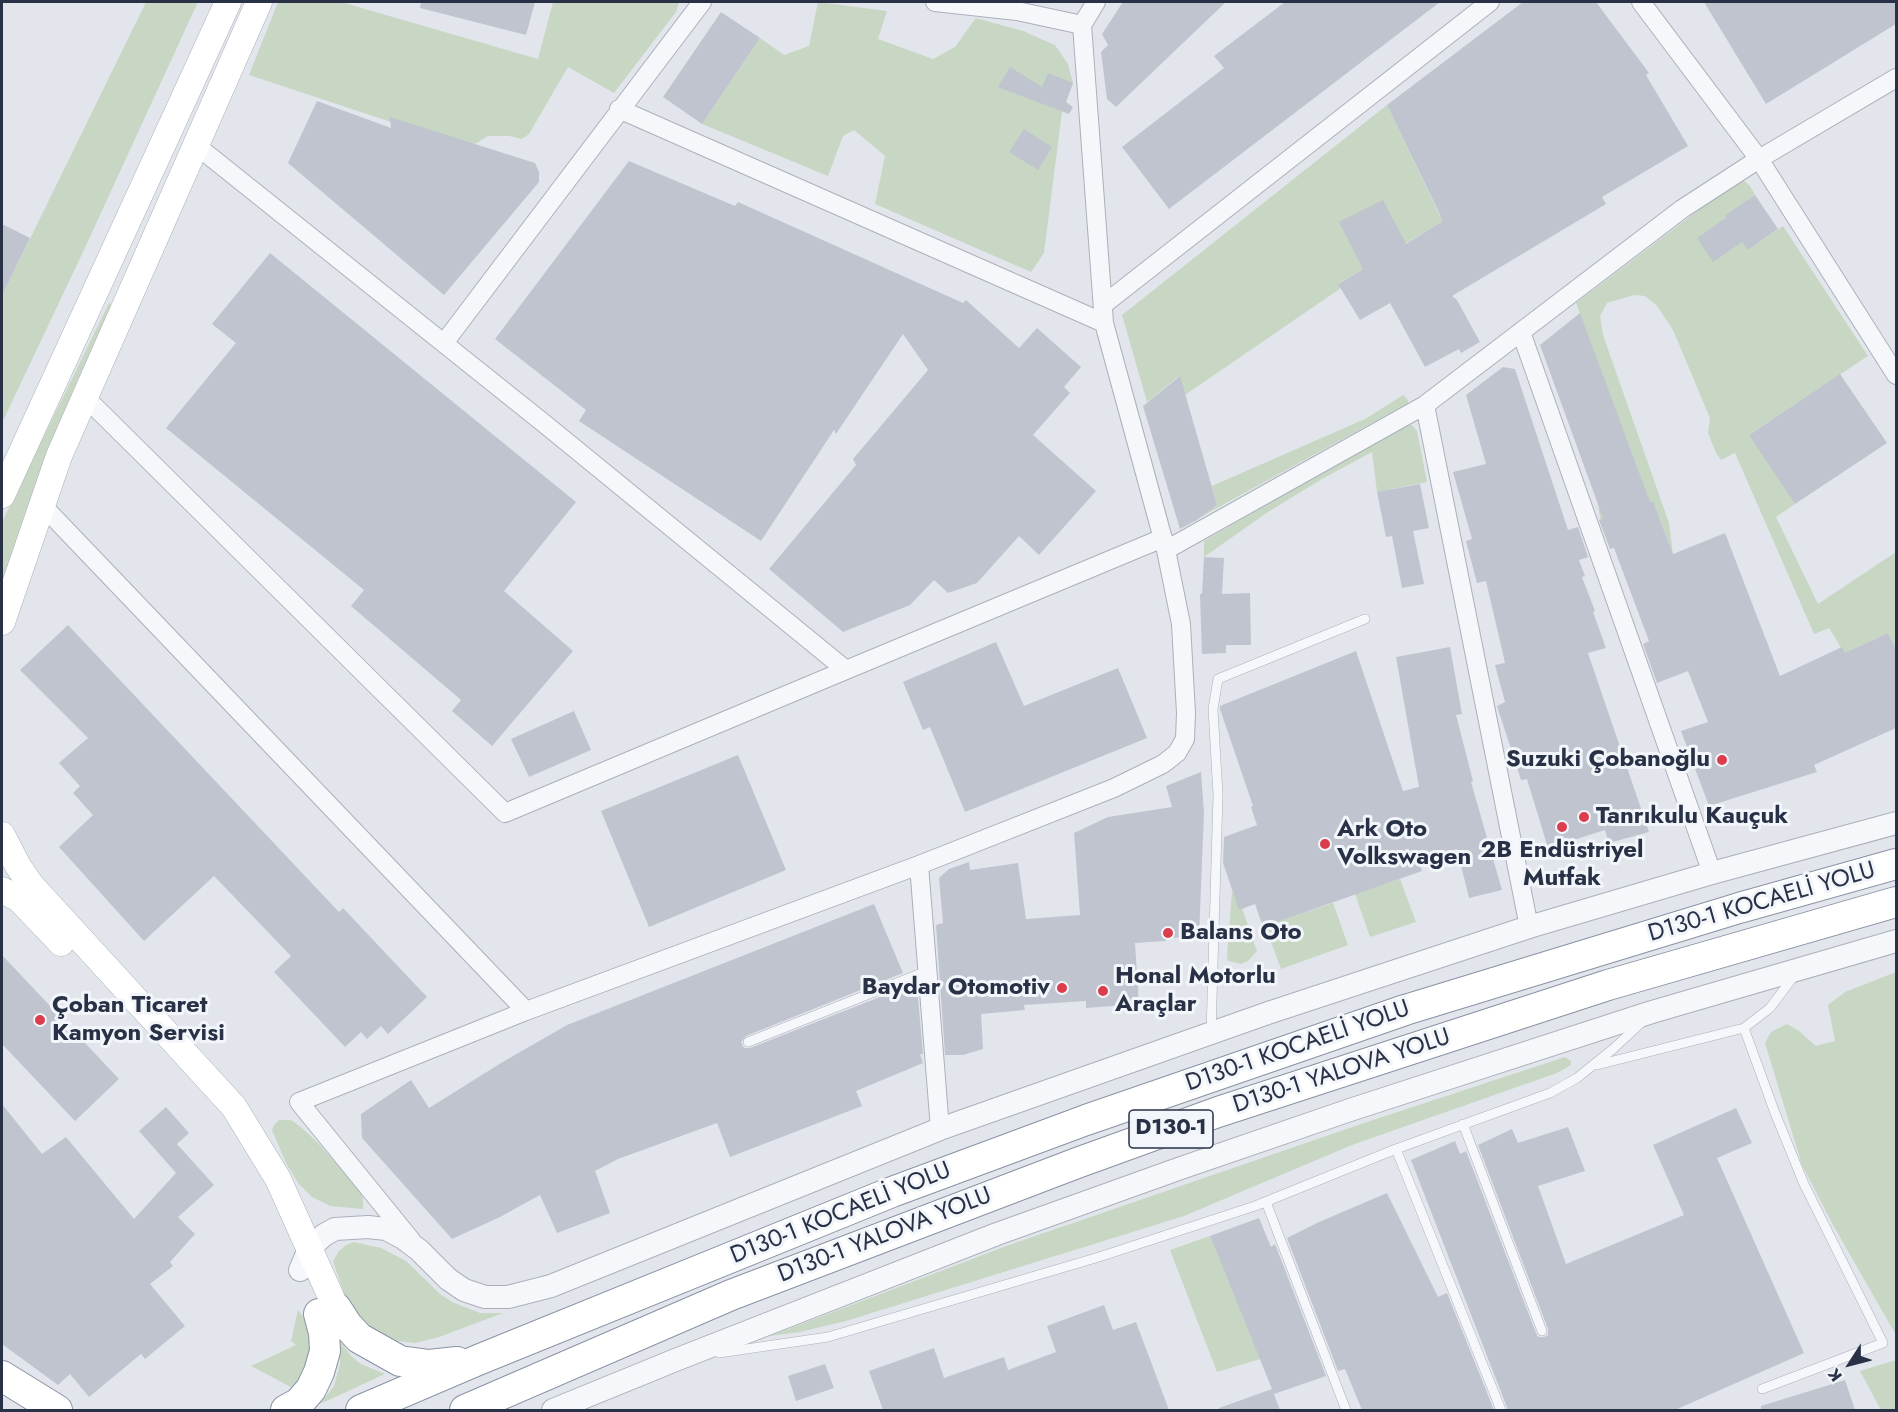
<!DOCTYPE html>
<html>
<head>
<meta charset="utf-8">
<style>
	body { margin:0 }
	#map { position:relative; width:1898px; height:1412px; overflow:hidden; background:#e2e6ec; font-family:Jost,sans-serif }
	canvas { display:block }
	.frame { position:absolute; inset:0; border:3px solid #283146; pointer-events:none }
	.north { position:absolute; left:1820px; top:1334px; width:60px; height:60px; -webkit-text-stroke:4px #f2f5f9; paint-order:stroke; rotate:234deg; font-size:16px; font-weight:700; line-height:24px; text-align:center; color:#283146 }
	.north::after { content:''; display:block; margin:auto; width:21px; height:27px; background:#283146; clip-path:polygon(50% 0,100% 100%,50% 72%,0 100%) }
</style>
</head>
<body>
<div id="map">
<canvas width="1898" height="1412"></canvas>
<div class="frame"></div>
<div class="north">K</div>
</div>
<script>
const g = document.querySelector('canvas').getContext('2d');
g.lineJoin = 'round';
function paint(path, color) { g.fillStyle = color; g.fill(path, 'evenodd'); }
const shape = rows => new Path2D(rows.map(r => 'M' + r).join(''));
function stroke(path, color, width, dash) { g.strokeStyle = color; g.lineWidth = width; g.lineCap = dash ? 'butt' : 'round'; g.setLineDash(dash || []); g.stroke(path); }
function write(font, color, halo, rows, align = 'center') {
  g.font = font + ' Jost,sans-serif'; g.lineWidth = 6; g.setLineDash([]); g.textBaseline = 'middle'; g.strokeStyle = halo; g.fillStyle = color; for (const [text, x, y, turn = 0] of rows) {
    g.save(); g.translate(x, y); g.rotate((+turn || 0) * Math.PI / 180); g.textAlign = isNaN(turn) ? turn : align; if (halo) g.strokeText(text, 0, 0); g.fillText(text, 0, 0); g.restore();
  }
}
const green = shape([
	[146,2,198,2,83,252,2,423,2,296],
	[278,2,341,2,538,59,553,2,679,2,676,12,614,93,568,67,529,134,522,139,509,136,488,136,475,144,391,122,249,75],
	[818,2,887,11,878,39,933,59,955,47,976,18,1023,31,1055,45,1068,64,1073,83,1062,112,1044,253,1031,272,875,204,885,156,854,130,843,136,828,176,702,124,760,38,784,55,809,46],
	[1387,105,1440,216,1447,219,1339,283,1341,288,1185,395,1179,376,1147,402,1122,315],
	[1742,179,1750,186,1755,195,1724,217,1748,250,1783,226,1868,356,1750,434,1795,504,1776,517,1818,604,1896,552,1896,650,1888,633,1852,650,1847,657,1829,628,1814,634,1735,453,1721,460,1716,453,1708,433,1710,418,1673,330,1657,306,1645,296,1634,295,1607,303,1600,316,1603,335,1669,523,1673,554,1653,501,1600,519,1598,504,1644,487,1576,303,1729,187],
	[109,303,116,308,2,601,2,522],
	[1403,395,1408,400,1408,403,1199,518,1217,505,1212,486,1367,418],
	[1406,425,1412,425,1417,431,1427,482,1377,492,1372,452,1322,479,1268,512,1204,557,1204,541],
	[1400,879,1416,922,1370,937,1355,894],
	[1232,891,1242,908,1257,951,1248,961,1241,964,1228,961,1227,956],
	[1333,903,1348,945,1281,969,1265,926],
	[1896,972,1896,1335,1833,1225,1802,1165,1765,1043,1771,1032,1787,1024,1799,1031,1816,1046,1835,1041,1828,1005,1845,992],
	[1565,1057,1571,1061,1571,1065,1557,1073,1352,1145,1184,1216,846,1321,800,1332,770,1336,1009,1245,1364,1123],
	[279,1120,291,1120,302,1128,317,1142,357,1187,363,1198,363,1209,330,1206,312,1197,298,1183,286,1163,272,1130,274,1125],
	[1210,1236,1260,1359,1217,1372,1170,1250],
	[354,1242,381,1248,406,1261,440,1294,452,1302,480,1313,503,1313,439,1337,415,1343,397,1341,383,1335,365,1324,353,1310,343,1291,333,1261,339,1251,346,1245],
	[298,1310,307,1322,311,1340,308,1361,299,1379,291,1387,251,1366,296,1345,291,1341],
	[340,1341,351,1356,361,1364,385,1374,320,1404,334,1386,340,1364],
	[1896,1360,1896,1410,1881,1410,1860,1371]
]);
const building = shape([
	[421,2,535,2,526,35,420,8],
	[1123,2,1226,2,1116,107,1107,99,1101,52,1108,45,1102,34],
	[1285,2,1440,2,1169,209,1122,147,1224,68,1214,56],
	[1523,2,1596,2,1649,73,1646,75,1688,146,1602,197,1606,204,1452,296,1457,300,1480,342,1461,353,1459,349,1425,367,1390,303,1360,320,1338,284,1363,269,1339,222,1383,200,1406,244,1443,221,1387,105],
	[1704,2,1896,2,1896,24,1766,104],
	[721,12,760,38,702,124,663,97],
	[1010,67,1042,87,1048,73,1073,83,1066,102,1073,107,1069,114,998,87],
	[317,101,391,128,390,117,535,163,539,172,539,182,444,295,288,163],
	[1024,129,1052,147,1038,170,1009,152],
	[629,161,735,206,738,202,963,303,966,300,1019,348,1037,328,1081,367,1064,387,1070,393,1033,435,1096,491,1039,555,1019,536,977,583,948,593,934,580,910,605,843,632,769,569,856,465,853,459,928,370,903,334,836,434,834,430,761,541,579,421,586,410,495,339],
	[1755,195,1778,229,1748,250,1742,242,1713,262,1697,238,1726,218,1724,216],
	[2,224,30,238,2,296],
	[270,253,576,502,504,591,573,651,492,746,452,711,461,700,351,606,364,590,166,428,236,343,212,324],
	[1580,313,1650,502,1653,501,1673,554,1725,533,1780,676,1842,647,1845,653,1888,633,1896,650,1896,728,1814,765,1817,772,1709,806,1681,731,1708,722,1688,671,1657,683,1643,644,1649,641,1614,548,1610,549,1599,520,1603,518,1540,345],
	[1503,367,1515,369,1568,530,1578,527,1588,557,1579,560,1585,576,1582,577,1595,611,1593,612,1606,648,1588,653,1649,832,1609,843,1605,830,1548,848,1527,779,1521,780,1497,706,1505,702,1495,665,1505,663,1486,581,1477,583,1466,541,1472,539,1453,472,1486,464,1466,395],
	[1840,374,1887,443,1795,504,1749,435],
	[1180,376,1217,505,1197,520,1180,529,1143,406],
	[1420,484,1429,528,1413,531,1424,584,1402,588,1392,536,1386,537,1377,492],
	[1204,557,1224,558,1222,594,1250,593,1251,645,1226,645,1226,653,1202,654,1200,594,1202,594],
	[68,625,339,912,343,908,427,997,388,1034,381,1026,367,1039,361,1032,345,1047,274,972,291,956,214,876,144,941,59,847,93,815,73,793,80,786,59,763,88,738,20,670],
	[996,642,1024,706,1118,668,1147,738,965,812,930,727,923,730,903,682],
	[1450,647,1462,714,1456,715,1473,781,1471,782,1502,890,1469,898,1457,849,1418,860,1422,871,1263,927,1255,904,1239,910,1223,863,1224,837,1257,825,1251,807,1253,806,1220,709,1220,706,1356,651,1403,791,1419,787,1396,657],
	[574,711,591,750,529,777,511,739],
	[738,755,786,870,649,927,601,811],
	[1201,772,1204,813,1199,937,1166,938,1166,941,1135,943,1139,1004,1086,1008,1086,1001,1024,1005,1025,1010,981,1014,983,1049,963,1055,945,1055,936,925,943,923,939,878,949,869,969,862,970,870,1018,863,1026,919,1080,915,1074,833,1108,817,1172,807,1166,786],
	[874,904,903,973,746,1036,741,1042,744,1048,750,1048,908,986,909,989,917,986,923,1054,920,1054,923,1063,856,1091,862,1106,730,1157,717,1123,618,1159,595,1171,610,1213,557,1233,540,1195,500,1217,452,1239,362,1138,361,1114,411,1080,429,1108,501,1063,567,1025],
	[2,955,119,1079,75,1121,2,1044],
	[2,1104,42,1154,66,1137,134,1219,176,1173,139,1131,166,1107,189,1133,177,1144,214,1185,178,1217,195,1234,170,1262,173,1266,150,1284,185,1326,145,1359,141,1354,89,1397,70,1374,58,1385,2,1344],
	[1736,1108,1752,1143,1717,1158,1804,1353,1675,1410,1508,1410,1411,1160,1455,1141,1460,1154,1466,1151,1536,1333,1538,1337,1544,1337,1548,1335,1548,1329,1478,1145,1512,1129,1518,1143,1568,1127,1585,1171,1538,1186,1566,1264,1684,1215,1653,1145],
	[1387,1193,1438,1297,1447,1293,1494,1410,1362,1410,1345,1369,1338,1371,1287,1238,1319,1222],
	[1259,1218,1271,1247,1275,1244,1326,1376,1274,1394,1210,1236],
	[1104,1305,1113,1330,1136,1322,1169,1410,883,1410,869,1371,934,1348,944,1378,1004,1357,1008,1370,1056,1352,1047,1326],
	[825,1364,834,1388,796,1401,788,1376],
	[1845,1380,1855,1410,1761,1410,1761,1406],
	[1272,1389,1280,1410,1220,1410,1219,1408]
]);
const service = shape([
	[1744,1028,1770,1008,1794,976],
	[1211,1033,1218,795,1213,709,1218,679,1365,619],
	[748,1042,927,971],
	[1597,1065,1744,1028,1775,1113,1804,1184,1883,1343,1762,1389],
	[1463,1124,1542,1331],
	[1396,1149,1501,1410],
	[1266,1202,1346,1410],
	[719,1353,828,1337,1099,1257,1255,1206,1396,1149,1550,1093,1577,1078,1613,1049,1641,1023]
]);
const minor = shape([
	[935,2,1017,11,1082,25],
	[1641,2,1759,159,1896,375],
	[619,109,1104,323],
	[197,146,546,425,846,670,1163,538],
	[1103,305,1490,2],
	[1521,332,1712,873],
	[444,343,702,2],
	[85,397,505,813,846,670],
	[42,505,526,1011],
	[1166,550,1425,405],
	[919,865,940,1129],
	[1529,927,1425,405,1682,209,1759,159,1896,78],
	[411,1240,299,1102,526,1011,919,865,1114,788,1163,764,1177,753,1185,739,1186,713,1181,624,1166,550,1104,323,1082,25,1096,2]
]);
const tertiary = shape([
	[300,1270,309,1249,324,1235,335,1229,368,1227,386,1229,403,1238,419,1250,448,1279,464,1290,485,1297,508,1297,551,1286,940,1129,1268,1013,1529,927,1712,873,1896,823],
	[553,1410,678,1359,997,1234,1181,1168,1350,1110,1652,1012,1896,941]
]);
const secondary = shape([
	[2,495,228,2],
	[2,622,59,456,259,2],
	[2,835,18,866,31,885,234,1107,278,1179,336,1308],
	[2,890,19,899,61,943]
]);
const trunk = shape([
	[336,1308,347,1325,359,1338,400,1361,429,1365,457,1362],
	[2,1376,57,1410],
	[286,1410,299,1403,311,1389,319,1372,325,1351,324,1333,319,1314],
	[361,1410,478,1360,892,1192,1086,1120,1405,1010,1739,908,1896,864],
	[465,1410,731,1295,1077,1163,1218,1112,1608,985,1896,902]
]);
const markers = [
	[1722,760,6,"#db3d4c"],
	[1584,817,6,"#db3d4c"],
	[1562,827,6,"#db3d4c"],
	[1325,844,6,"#db3d4c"],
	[1168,933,6,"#db3d4c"],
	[1062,988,6,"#db3d4c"],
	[1103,991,6,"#db3d4c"],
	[40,1020,6,"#db3d4c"]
];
const shields = [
	[1171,1129,84]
];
const shieldNames = [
	["D130-1",1171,1129]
];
const poiNames = [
	["Suzuki Çobanoğlu",1710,760,"right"],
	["Tanrıkulu Kauçuk",1596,817],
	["Ark Oto",1337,830],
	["Volkswagen",1337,858],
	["2B Endüstriyel",1562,851,"center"],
	["Mutfak",1562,879,"center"],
	["Balans Oto",1180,933],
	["Honal Motorlu",1115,977],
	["Araçlar",1115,1005],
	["Baydar Otomotiv",1050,988,"right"],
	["Çoban Ticaret",52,1006],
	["Kamyon Servisi",52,1034]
];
const streetNames = [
	["D130-1 KOCAELİ YOLU",1762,903,-16],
	["D130-1 KOCAELİ YOLU",1298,1047,-19],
	["D130-1 YALOVA YOLU",1342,1072,-18],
	["D130-1 KOCAELİ YOLU",841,1214,-22],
	["D130-1 YALOVA YOLU",885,1236,-21]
];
paint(green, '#c7d7c3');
paint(building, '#bfc4cf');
stroke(service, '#aab0ba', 10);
stroke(minor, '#aab0ba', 20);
stroke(tertiary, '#aab0ba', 24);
stroke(secondary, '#aab0ba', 27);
stroke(trunk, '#8892a4', 32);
stroke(service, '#f6f7fa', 9);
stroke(minor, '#f6f7fa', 18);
stroke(tertiary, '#f6f7fa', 22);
stroke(secondary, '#fff', 26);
stroke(trunk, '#fff', 30);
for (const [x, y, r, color] of markers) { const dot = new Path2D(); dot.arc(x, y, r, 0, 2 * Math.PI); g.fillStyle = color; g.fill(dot); stroke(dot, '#f2f5f9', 2); }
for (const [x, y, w] of shields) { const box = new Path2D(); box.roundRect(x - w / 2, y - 19, w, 38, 4.5); g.fillStyle = '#f2f5f9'; g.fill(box); stroke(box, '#283146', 1.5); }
write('bold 22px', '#283146', null, shieldNames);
write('bold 24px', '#283146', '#f2f5f9', poiNames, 'left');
write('24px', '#283146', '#f2f5f9', streetNames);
</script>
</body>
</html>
